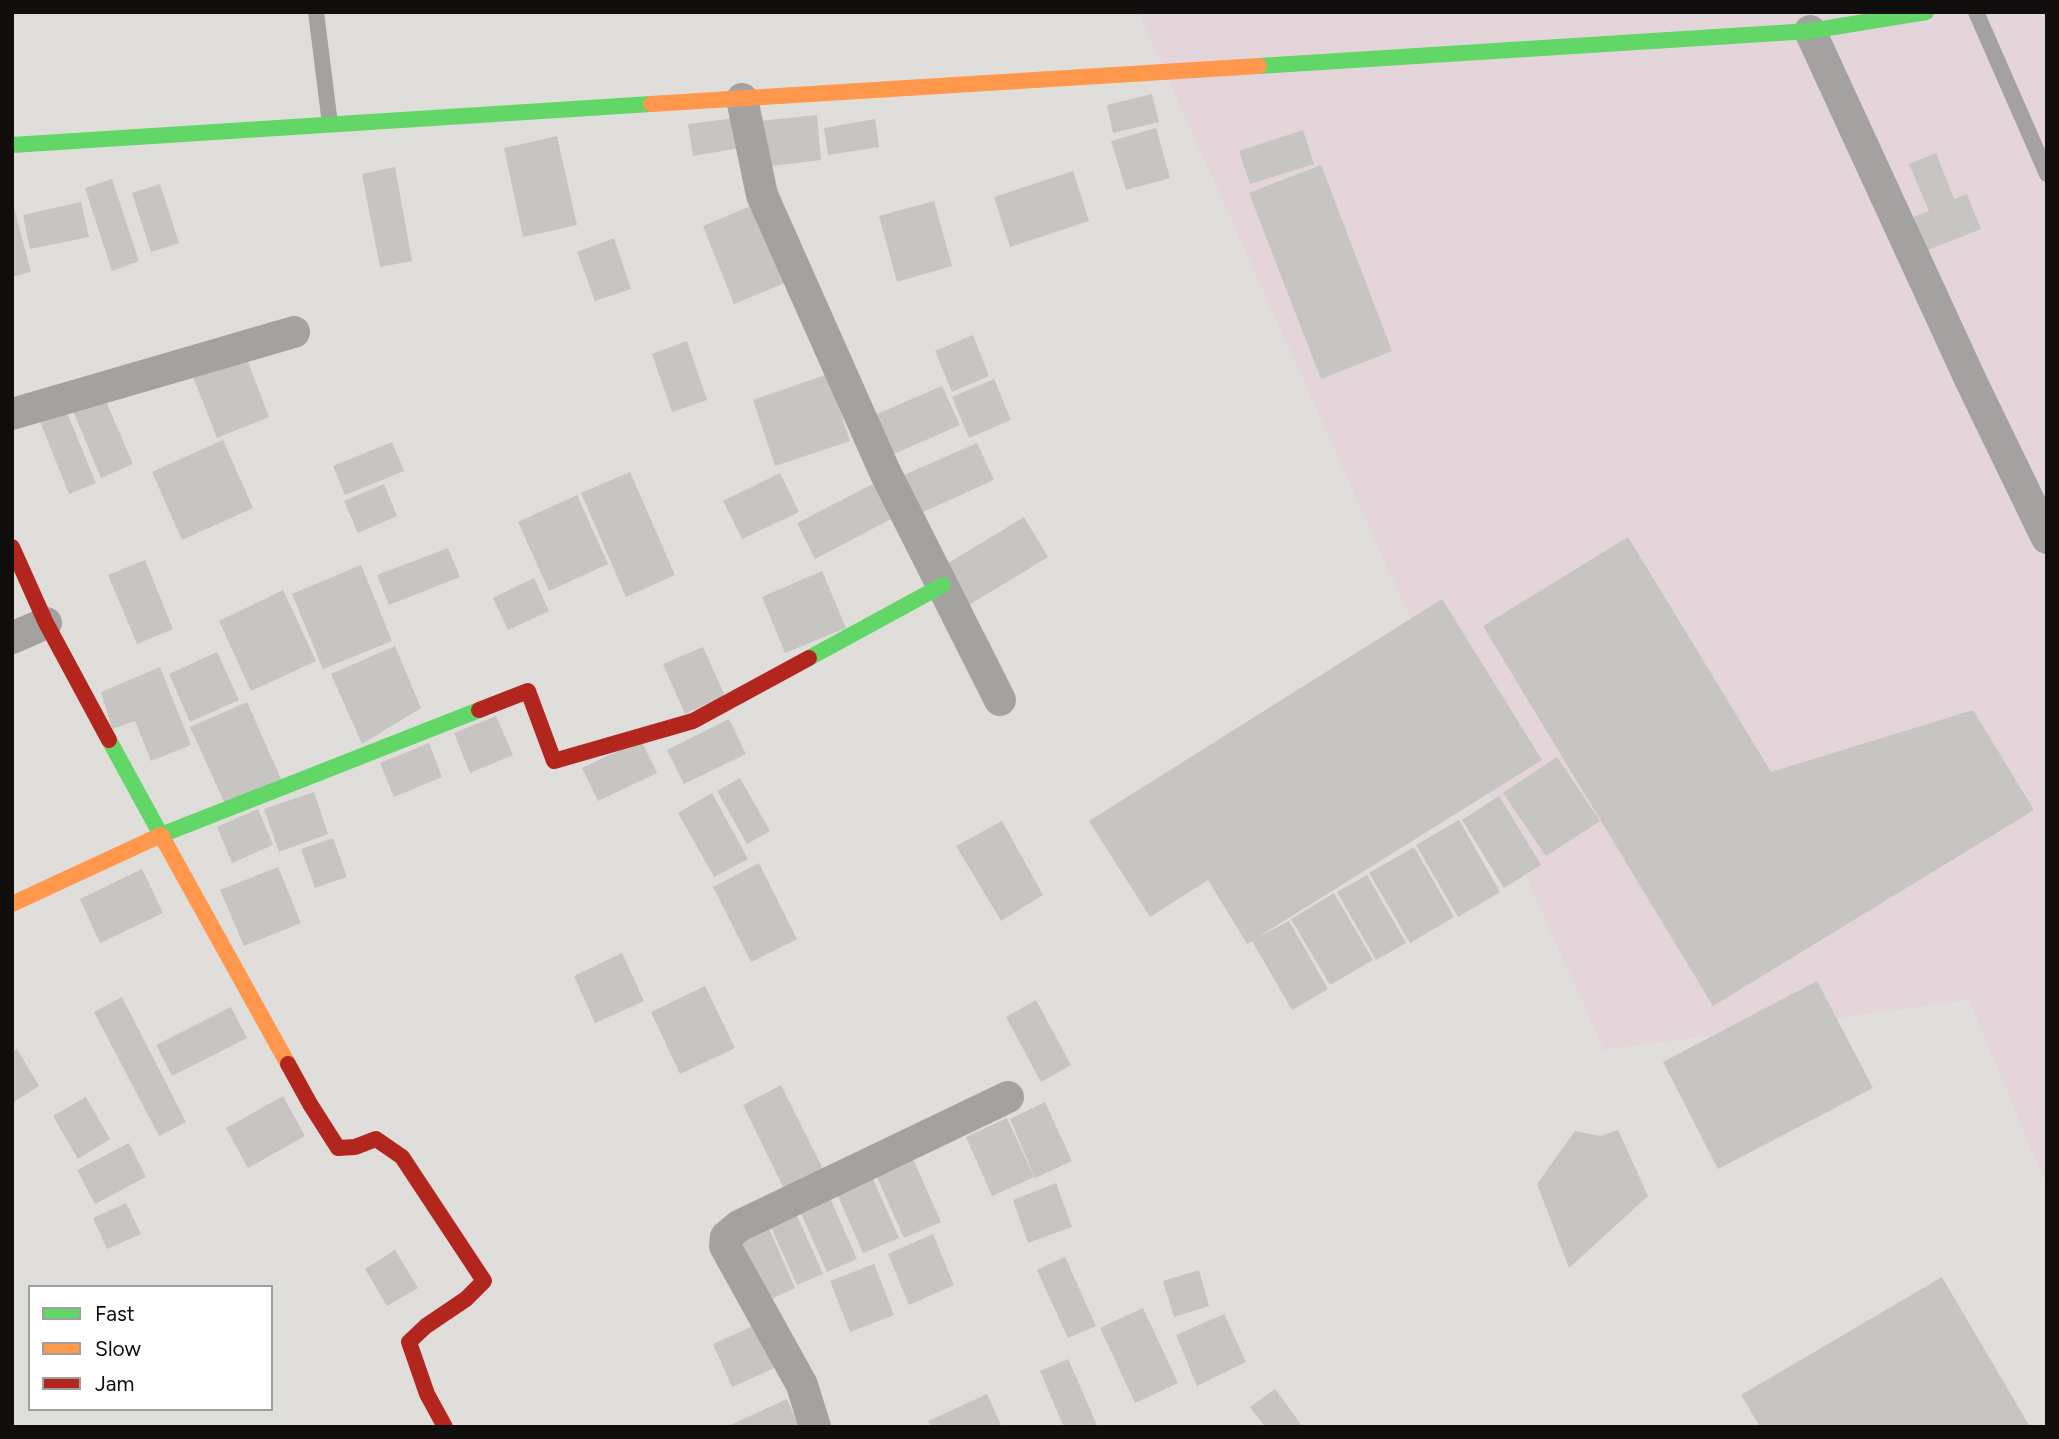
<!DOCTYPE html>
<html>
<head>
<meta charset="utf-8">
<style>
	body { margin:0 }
	#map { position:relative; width:2059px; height:1439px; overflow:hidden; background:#e0dedb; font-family:Figtree,sans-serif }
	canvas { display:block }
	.frame { position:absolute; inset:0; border:14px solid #0f0e0c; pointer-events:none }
	.legend { position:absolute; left:28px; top:1285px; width:245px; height:126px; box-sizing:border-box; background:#fff; border:2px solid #9f9f9e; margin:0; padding:9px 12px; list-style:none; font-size:21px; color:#0f0e0c }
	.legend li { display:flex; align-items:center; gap:14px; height:35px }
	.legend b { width:35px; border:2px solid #9f9f9e }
</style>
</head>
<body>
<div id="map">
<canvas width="2059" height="1439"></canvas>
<div class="frame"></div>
<ul class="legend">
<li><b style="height:9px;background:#63d668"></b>Fast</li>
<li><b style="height:9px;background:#ff974d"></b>Slow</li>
<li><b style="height:9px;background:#b3261e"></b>Jam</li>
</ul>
</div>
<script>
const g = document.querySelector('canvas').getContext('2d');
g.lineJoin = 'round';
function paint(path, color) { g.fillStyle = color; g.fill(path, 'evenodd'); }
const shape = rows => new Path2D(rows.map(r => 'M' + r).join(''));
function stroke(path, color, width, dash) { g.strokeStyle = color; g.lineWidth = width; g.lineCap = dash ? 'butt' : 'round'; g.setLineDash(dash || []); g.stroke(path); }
const industrial = shape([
	[1138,12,2047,12,2047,1187,1969,1000,1604,1050]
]);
const building = shape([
	[1152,94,1159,122,1113,133,1107,105],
	[817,115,821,160,764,167,759,121],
	[736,118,740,148,693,156,688,124],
	[875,119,879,147,828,155,824,128],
	[1156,128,1170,178,1126,190,1111,141],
	[1303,130,1314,164,1250,184,1239,151],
	[557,136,577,225,523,237,504,148],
	[1936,153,1954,199,1967,194,1981,229,1923,252,1910,218,1929,211,1909,164],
	[1321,165,1392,351,1321,379,1249,193],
	[395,167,412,261,380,267,362,174],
	[1073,171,1089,221,1010,247,994,197],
	[112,179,139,261,112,271,85,188],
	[160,184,179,243,151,252,132,193],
	[12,200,31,272,12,277],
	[934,201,952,266,897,282,879,216],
	[81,202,89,237,30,249,23,215],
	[753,205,785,283,734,304,703,226],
	[614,238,631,289,595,301,577,252],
	[973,335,989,376,952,392,935,351],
	[687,341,707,400,672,412,652,354],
	[243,349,269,417,217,438,190,369],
	[828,374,850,441,775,466,753,400],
	[994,379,1011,420,969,438,952,397],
	[942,386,960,425,887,457,870,417],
	[102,392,133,464,101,478,71,406],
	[65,408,96,483,69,494,39,419],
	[223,440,253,508,182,540,152,472],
	[392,442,404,471,345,495,333,466],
	[977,443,994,480,921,513,904,475],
	[630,472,675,575,626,597,581,493],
	[780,473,799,512,742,539,723,501],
	[879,481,897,516,815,559,797,523],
	[384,484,397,516,358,533,344,501],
	[577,495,608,564,549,591,518,522],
	[1024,517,1048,557,969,605,945,565],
	[1628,537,1771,772,1973,710,2034,810,1713,1006,1483,626],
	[448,548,460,577,389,605,377,575],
	[145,560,173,629,137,644,108,575],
	[361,565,392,641,323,669,292,594],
	[822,571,846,628,785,653,762,597],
	[534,578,549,611,508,630,493,598],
	[283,590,316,661,251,691,219,621],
	[1442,599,1542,760,1255,939,1289,921,1328,989,1292,1010,1252,941,1247,944,1208,880,1150,917,1089,821],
	[395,646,421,708,362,744,331,674],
	[703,647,725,696,685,714,663,664],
	[217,652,239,700,190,722,169,674],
	[160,667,191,745,151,761,135,721,112,729,101,692],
	[247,702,281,779,225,804,190,727],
	[496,716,513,755,470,773,454,733],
	[729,719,746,754,684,784,667,750],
	[641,740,657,773,598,801,582,768],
	[429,743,442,777,394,797,380,763],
	[1557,757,1600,821,1546,856,1503,793],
	[740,778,770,831,747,844,717,791],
	[314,792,328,834,279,852,264,809],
	[712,793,748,859,714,877,678,813],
	[1499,796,1541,865,1504,888,1462,820],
	[258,809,273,845,232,863,217,827],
	[1459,820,1500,892,1458,917,1416,845],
	[1002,821,1043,895,1001,921,956,846],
	[333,838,347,877,315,888,301,849],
	[1414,847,1454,917,1410,943,1369,873],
	[759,863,797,939,751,962,713,887],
	[278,867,301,923,244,946,220,890],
	[142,869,163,913,100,943,80,899],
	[1367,875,1406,943,1376,960,1337,892],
	[1334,893,1373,960,1330,985,1291,919],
	[622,953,644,1001,595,1023,574,976],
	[1817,981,1873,1088,1718,1169,1663,1062],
	[705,986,735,1048,680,1074,651,1012],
	[122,997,186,1122,159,1136,94,1012],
	[1036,1000,1071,1065,1041,1082,1006,1017],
	[231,1007,247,1038,172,1076,156,1045],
	[17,1049,39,1086,12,1103,12,1052],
	[781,1085,825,1173,786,1193,743,1105],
	[283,1096,305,1136,248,1168,226,1128],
	[86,1097,110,1139,78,1159,53,1116],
	[1045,1102,1072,1161,1035,1178,1010,1119],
	[1007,1118,1034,1177,992,1196,966,1137],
	[1618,1130,1648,1196,1569,1268,1537,1184,1575,1131,1600,1136],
	[129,1143,146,1177,95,1204,77,1170],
	[913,1159,941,1222,904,1238,876,1175],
	[873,1179,899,1238,863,1253,837,1194],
	[1056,1183,1072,1227,1028,1243,1013,1200],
	[830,1198,857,1259,827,1272,800,1211],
	[126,1203,141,1234,107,1249,93,1218],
	[796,1213,823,1274,797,1285,770,1225],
	[768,1226,795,1288,767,1301,739,1239],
	[933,1234,954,1285,909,1305,888,1254],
	[395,1250,418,1288,387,1306,365,1269],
	[1065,1257,1096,1326,1068,1338,1037,1270],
	[874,1264,894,1315,850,1332,830,1281],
	[1199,1270,1209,1306,1174,1317,1163,1281],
	[1942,1277,2030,1427,1760,1427,1741,1395],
	[1143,1308,1178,1383,1135,1403,1100,1328],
	[1224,1314,1246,1362,1197,1386,1176,1335],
	[762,1322,781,1365,732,1387,713,1344],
	[1068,1359,1098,1427,1064,1427,1040,1371],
	[1275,1389,1303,1427,1265,1427,1250,1407],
	[987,1394,1002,1427,931,1427,928,1421],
	[787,1399,799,1427,726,1427]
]);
const lane = shape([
	[316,12,330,124],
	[1976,12,2047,174]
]);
const street = shape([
	[1810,31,1971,381,2047,538],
	[742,99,762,195,885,472,1000,700],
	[12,414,294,332],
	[12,638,46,623],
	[815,1427,802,1385,725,1246,726,1237,739,1226,1008,1097]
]);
const fast = shape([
	[1259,66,1810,31,1926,12],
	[12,145,651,104],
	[809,658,943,585],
	[109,740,161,835,479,710]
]);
const slow = shape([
	[651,104,1259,66],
	[12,904,161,835,288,1064]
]);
const jam = shape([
	[12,547,46,623,109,740],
	[479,710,528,691,554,761,693,721,809,658],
	[288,1064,310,1104,338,1148,355,1147,376,1139,402,1157,484,1281,466,1299,426,1326,409,1342,427,1394,445,1427]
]);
paint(industrial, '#e3d5da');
paint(building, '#c6c5c2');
stroke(lane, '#a4a2a0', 16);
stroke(street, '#a4a2a0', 32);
stroke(fast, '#63d668', 16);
stroke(slow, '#ff974d', 16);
stroke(jam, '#b3261e', 16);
</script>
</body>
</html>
